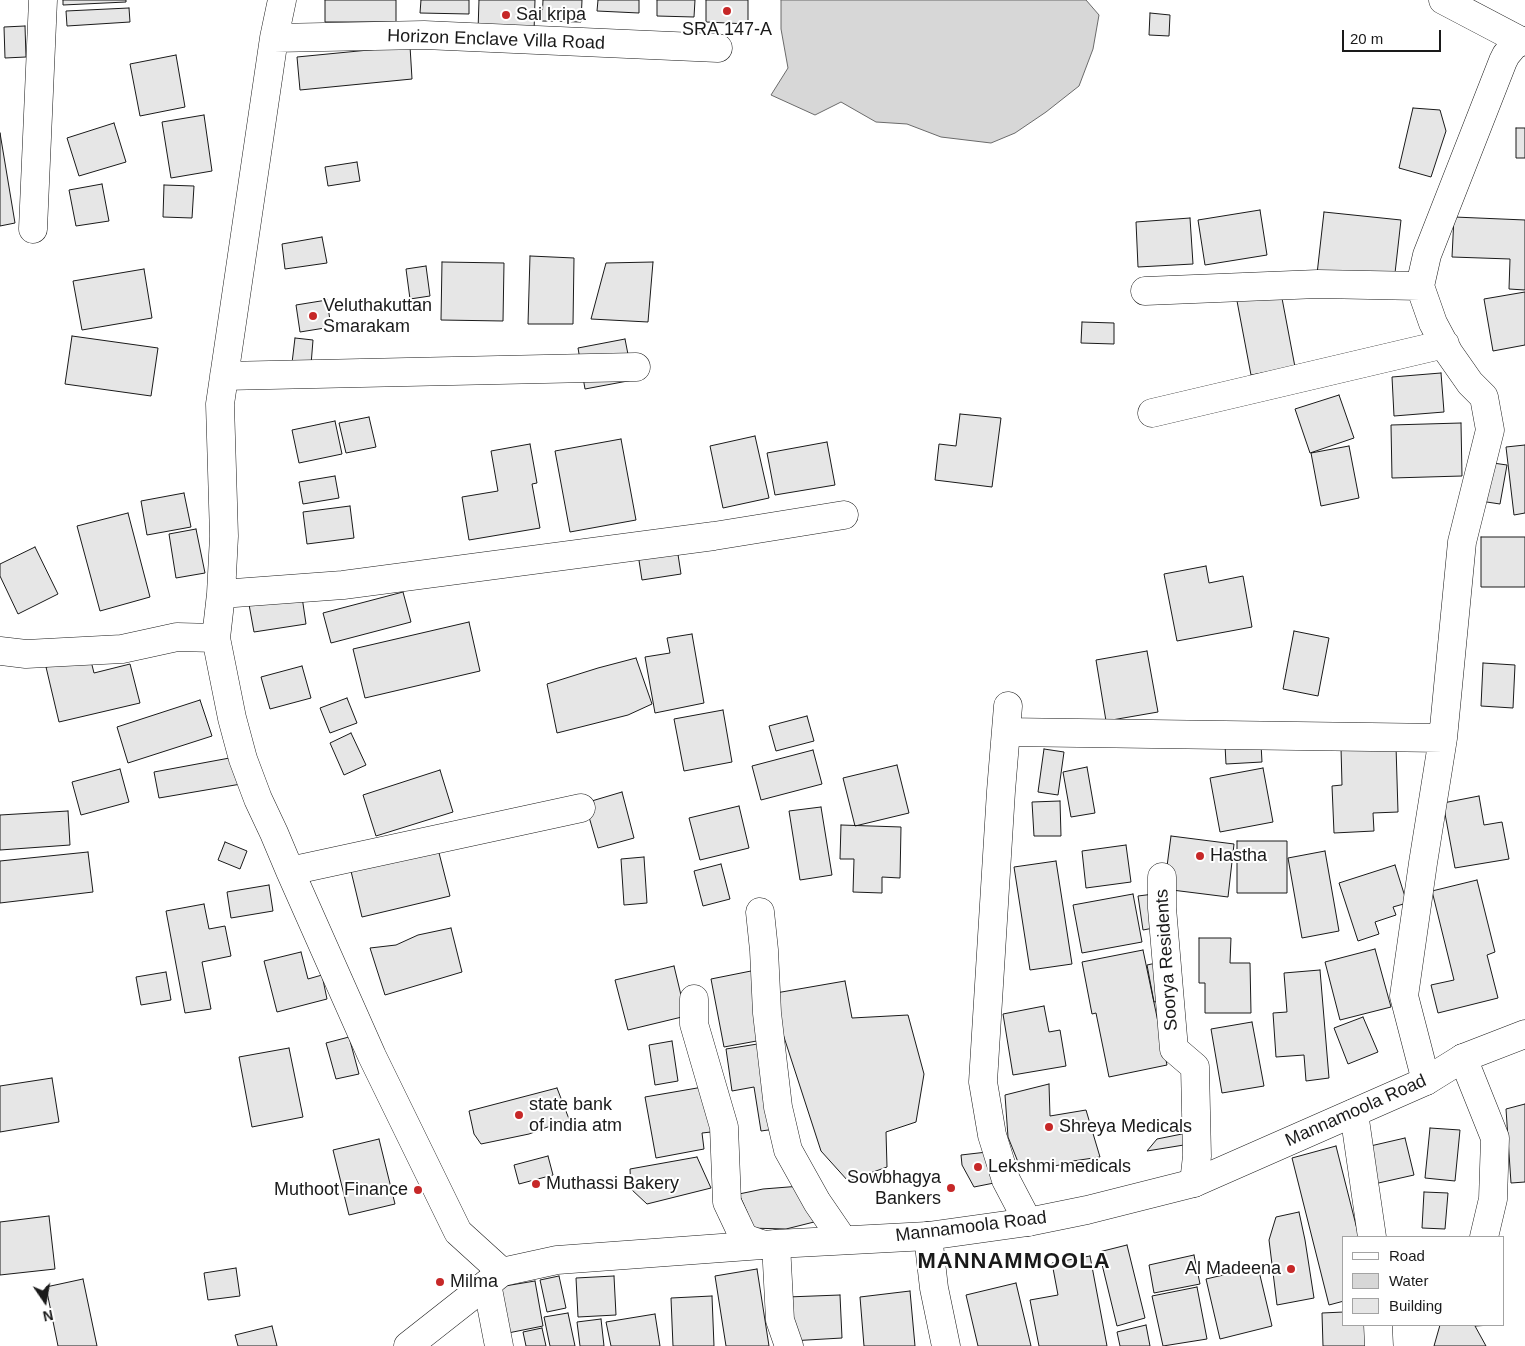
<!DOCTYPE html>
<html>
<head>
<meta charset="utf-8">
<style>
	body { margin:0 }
	#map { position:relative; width:1525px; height:1346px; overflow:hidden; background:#fff; font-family:Arial,sans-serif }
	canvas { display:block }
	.legend { position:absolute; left:1342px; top:1236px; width:162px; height:90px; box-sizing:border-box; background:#fff; border:1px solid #a3a3a3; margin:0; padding:6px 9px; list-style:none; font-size:15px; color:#1a1a1a }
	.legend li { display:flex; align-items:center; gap:10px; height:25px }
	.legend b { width:25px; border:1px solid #a3a3a3 }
	.north { position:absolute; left:20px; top:1276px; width:50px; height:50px; -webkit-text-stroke:4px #fff; paint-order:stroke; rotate:168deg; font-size:14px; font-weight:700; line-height:20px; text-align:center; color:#1a1a1a }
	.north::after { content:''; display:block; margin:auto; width:18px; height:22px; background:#1a1a1a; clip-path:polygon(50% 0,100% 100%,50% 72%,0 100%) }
	.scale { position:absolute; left:1342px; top:30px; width:99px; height:22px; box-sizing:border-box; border:2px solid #1a1a1a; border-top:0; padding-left:6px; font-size:15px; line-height:18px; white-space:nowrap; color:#1a1a1a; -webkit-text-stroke:4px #fff; paint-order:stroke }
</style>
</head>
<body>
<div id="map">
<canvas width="1525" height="1346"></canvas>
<ul class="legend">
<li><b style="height:6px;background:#fff"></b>Road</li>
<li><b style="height:14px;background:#d7d7d7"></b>Water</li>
<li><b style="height:14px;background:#e6e6e6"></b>Building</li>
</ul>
<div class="north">N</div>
<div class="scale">20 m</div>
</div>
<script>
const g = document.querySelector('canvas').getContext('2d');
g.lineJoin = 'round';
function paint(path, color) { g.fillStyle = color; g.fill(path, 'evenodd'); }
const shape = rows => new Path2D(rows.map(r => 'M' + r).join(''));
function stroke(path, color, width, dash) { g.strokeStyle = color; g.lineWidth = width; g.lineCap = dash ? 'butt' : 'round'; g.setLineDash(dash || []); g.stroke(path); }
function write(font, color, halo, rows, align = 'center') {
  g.font = font + ' Arial,sans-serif'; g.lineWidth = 4; g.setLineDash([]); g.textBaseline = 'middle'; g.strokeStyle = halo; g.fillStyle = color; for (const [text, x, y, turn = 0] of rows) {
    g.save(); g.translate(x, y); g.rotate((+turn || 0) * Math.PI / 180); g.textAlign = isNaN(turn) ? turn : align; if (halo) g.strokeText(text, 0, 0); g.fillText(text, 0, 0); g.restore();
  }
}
const water = shape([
	[781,0,1086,0,1099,15,1093,49,1079,86,1046,112,1015,133,991,143,941,137,907,124,876,122,841,102,815,115,771,95,788,68,781,29,781,0]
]);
const building = shape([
	[63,0,126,0,126,2,63,5,63,0],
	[325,0,396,0,396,22,325,22,325,0],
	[421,0,469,0,469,14,420,13,421,0],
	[479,0,535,0,534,32,478,31,479,0],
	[543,0,582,0,581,22,542,21,543,0],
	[598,0,639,0,639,13,597,11,598,0],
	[657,0,695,0,694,17,657,16,657,0],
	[706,0,748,0,748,24,706,22,706,0],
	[129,8,130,22,67,26,66,11,129,8],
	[1150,13,1170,15,1169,36,1149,35,1150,13],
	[25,26,26,57,5,58,4,27,25,26],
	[410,46,412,79,300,90,297,57,410,46],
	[176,55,185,107,140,116,130,64,176,55],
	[1413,108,1440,110,1446,131,1431,177,1399,168,1413,108],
	[204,115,212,171,171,178,162,122,204,115],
	[114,123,126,162,79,176,67,138,114,123],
	[1516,128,1525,128,1525,158,1516,158,1516,128],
	[0,133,15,223,0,226,0,133],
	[357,162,360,181,328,186,325,167,357,162],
	[102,184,109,221,76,226,69,190,102,184],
	[164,185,194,186,192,218,163,217,164,185],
	[1260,210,1267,255,1205,265,1198,220,1260,210],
	[1324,212,1401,220,1394,282,1317,274,1324,212],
	[1454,217,1525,220,1525,290,1509,289,1510,259,1452,257,1454,217],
	[1190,218,1193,264,1138,267,1136,222,1190,218],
	[322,237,327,263,285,269,282,244,322,237],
	[530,256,574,258,573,324,528,324,530,256],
	[442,262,504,263,503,321,441,320,442,262],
	[653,262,648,322,591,319,606,263,653,262],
	[426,266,430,296,410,299,406,269,426,266],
	[144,269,152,318,82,330,73,281,144,269],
	[1525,292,1525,345,1493,351,1484,299,1525,292],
	[1281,293,1295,367,1251,375,1237,301,1281,293],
	[327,300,331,327,300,332,296,305,327,300],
	[1082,322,1114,323,1114,344,1081,343,1082,322],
	[72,336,158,348,151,396,65,384,72,336],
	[295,338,313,340,311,365,292,363,295,338],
	[625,339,633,380,585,389,578,348,625,339],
	[1441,373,1444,412,1394,416,1392,377,1441,373],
	[1339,395,1354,438,1310,453,1295,409,1339,395],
	[960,414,1001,418,992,487,935,480,939,444,956,446,960,414],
	[369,417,376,447,346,453,339,423,369,417],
	[335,421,342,454,299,463,292,430,335,421],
	[1461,423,1462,476,1392,478,1391,425,1461,423],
	[755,436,769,498,723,508,710,446,755,436],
	[621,439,636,520,570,532,555,451,621,439],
	[827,442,835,485,775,495,767,453,827,442],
	[530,444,537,483,532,484,540,528,469,540,462,497,498,491,491,451,530,444],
	[1525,445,1525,513,1514,515,1506,447,1525,445],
	[1349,446,1359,498,1321,506,1311,453,1349,446],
	[1486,462,1507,465,1500,504,1480,501,1486,462],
	[335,476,339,498,303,504,299,482,335,476],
	[184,493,191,527,147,535,141,501,184,493],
	[350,506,354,538,307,544,303,512,350,506],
	[128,513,150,597,100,611,77,526,128,513],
	[196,529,205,573,176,578,169,534,196,529],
	[675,535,681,574,642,580,636,541,675,535],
	[1481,537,1525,537,1525,587,1481,587,1481,537],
	[35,547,58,594,18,614,0,576,0,564,35,547],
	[1206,566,1209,583,1243,576,1252,627,1177,641,1164,574,1206,566],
	[301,590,306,624,254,632,248,599,301,590],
	[403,592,411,622,331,643,323,613,403,592],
	[469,622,480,671,365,698,353,649,469,622],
	[1294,631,1329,638,1318,696,1283,689,1294,631],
	[692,634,704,703,655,713,645,657,670,653,667,638,692,634],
	[1147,651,1158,712,1106,721,1096,660,1147,651],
	[90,657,94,673,130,664,140,703,59,722,46,667,90,657],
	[636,658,652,704,628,715,557,733,547,684,598,668,636,658],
	[1483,663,1515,665,1513,708,1481,706,1483,663],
	[302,666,311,698,270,709,261,677,302,666],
	[347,698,357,723,330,733,320,708,347,698],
	[200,700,212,736,128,763,117,727,200,700],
	[723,710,732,762,684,771,674,719,723,710],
	[807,716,814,741,776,751,769,726,807,716],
	[351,733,366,765,344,775,330,743,351,733],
	[1261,744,1262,762,1226,764,1225,745,1261,744],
	[1396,746,1398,812,1373,813,1374,831,1334,833,1332,786,1342,785,1341,748,1396,746],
	[1044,749,1064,752,1058,795,1038,792,1044,749],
	[813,750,822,784,761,800,752,766,813,750],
	[235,757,241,784,159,798,154,772,235,757],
	[897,765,909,813,855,826,843,778,897,765],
	[1087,767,1095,813,1071,817,1063,772,1087,767],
	[1263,768,1273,822,1220,832,1210,778,1263,768],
	[120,769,129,802,81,815,72,782,120,769],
	[440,770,453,812,376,836,363,795,440,770],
	[622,792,634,838,598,848,585,803,622,792],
	[1479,796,1484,825,1502,822,1509,859,1455,868,1443,803,1479,796],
	[1060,801,1061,836,1034,836,1032,802,1060,801],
	[739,806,749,848,700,860,689,818,739,806],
	[821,807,832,875,800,880,789,811,821,807],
	[68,811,70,845,0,850,0,815,68,811],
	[841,825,901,827,900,878,882,877,882,893,853,892,854,859,840,859,841,825],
	[1171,836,1234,844,1228,897,1164,889,1171,836],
	[1237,841,1287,841,1287,893,1237,893,1237,841],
	[225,842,247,851,240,869,218,860,225,842],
	[437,845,450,896,362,917,350,867,437,845],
	[1126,845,1131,882,1086,888,1082,851,1126,845],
	[1325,851,1339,931,1302,938,1288,858,1325,851],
	[88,852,93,892,0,903,0,861,88,852],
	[644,857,647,903,624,905,621,859,644,857],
	[1056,861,1072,964,1030,970,1014,867,1056,861],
	[721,864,730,899,703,906,694,871,721,864],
	[1395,865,1407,903,1393,907,1396,915,1375,922,1379,934,1358,941,1339,883,1395,865],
	[1477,880,1495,952,1487,955,1498,998,1438,1013,1431,985,1454,980,1432,891,1477,880],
	[269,885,273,911,231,918,227,892,269,885],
	[1133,894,1142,942,1082,953,1073,905,1133,894],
	[1154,894,1159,927,1143,930,1138,896,1154,894],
	[204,904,209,929,225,926,231,956,202,962,211,1009,185,1013,166,911,204,904],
	[451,928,462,972,385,995,370,948,396,945,418,935,451,928],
	[1199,938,1231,938,1230,963,1250,963,1251,1013,1205,1013,1205,983,1199,983,1199,938],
	[1375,949,1391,1007,1340,1020,1325,962,1375,949],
	[1143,950,1167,1065,1109,1077,1096,1013,1092,1014,1082,962,1143,950],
	[301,952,308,979,322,975,327,999,277,1012,264,961,301,952],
	[1161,962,1169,999,1154,1002,1147,965,1161,962],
	[674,966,686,1016,628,1030,615,980,674,966],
	[761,969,773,1038,724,1047,711,979,761,969],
	[1320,970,1329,1078,1306,1081,1304,1055,1276,1057,1273,1013,1287,1012,1284,973,1320,970],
	[166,972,171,1000,141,1005,136,977,166,972],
	[845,981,852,1018,908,1015,924,1074,916,1122,886,1132,887,1167,848,1181,821,1151,770,994,845,981],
	[1044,1006,1049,1032,1060,1030,1066,1066,1013,1075,1003,1014,1044,1006],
	[1363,1017,1378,1052,1348,1064,1334,1028,1363,1017],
	[1252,1022,1264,1086,1222,1093,1211,1029,1252,1022],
	[349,1037,359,1074,336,1079,326,1043,349,1037],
	[672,1041,678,1081,655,1085,649,1045,672,1041],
	[770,1042,790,1127,761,1131,754,1087,732,1091,726,1049,770,1042],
	[289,1048,303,1117,252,1127,239,1057,289,1048],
	[52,1078,59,1122,0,1132,0,1086,52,1078],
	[1049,1084,1050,1116,1086,1110,1100,1157,1073,1161,1065,1164,1022,1172,1008,1137,1005,1095,1049,1084],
	[703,1087,711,1132,702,1133,704,1149,656,1158,645,1097,703,1087],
	[557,1088,569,1119,529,1134,481,1144,474,1134,469,1111,557,1088],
	[1525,1104,1525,1182,1511,1183,1506,1109,1525,1104],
	[1430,1128,1460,1130,1455,1181,1425,1178,1430,1128],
	[1187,1133,1190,1144,1147,1151,1157,1139,1187,1133],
	[1405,1138,1414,1175,1374,1184,1366,1147,1405,1138],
	[379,1139,395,1204,349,1215,333,1150,379,1139],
	[1336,1146,1359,1237,1344,1237,1344,1301,1329,1305,1292,1158,1336,1146],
	[987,1152,994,1183,974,1187,962,1165,961,1155,987,1152],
	[548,1156,553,1175,519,1184,514,1165,548,1156],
	[697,1157,711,1188,647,1204,631,1189,630,1169,697,1157],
	[801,1186,814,1222,786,1229,749,1228,747,1212,739,1194,763,1189,801,1186],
	[1424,1192,1448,1193,1445,1229,1422,1228,1424,1192],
	[1299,1212,1305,1240,1314,1298,1277,1305,1269,1240,1276,1217,1299,1212],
	[49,1216,55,1269,0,1275,0,1222,49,1216],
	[1127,1245,1145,1318,1117,1326,1099,1252,1127,1245],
	[1194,1255,1200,1284,1154,1293,1149,1265,1194,1255],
	[1090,1256,1107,1346,1039,1346,1030,1300,1058,1295,1052,1263,1090,1256],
	[1258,1267,1272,1326,1220,1339,1206,1279,1258,1267],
	[236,1268,240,1296,208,1300,204,1273,236,1268],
	[757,1269,769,1346,726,1346,715,1276,757,1269],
	[559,1276,566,1308,547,1312,540,1280,559,1276],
	[614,1276,616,1315,578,1317,576,1278,614,1276],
	[83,1279,97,1346,58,1346,46,1287,83,1279],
	[535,1281,543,1326,508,1333,499,1287,535,1281],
	[1016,1283,1031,1346,978,1346,966,1295,1016,1283],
	[1197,1287,1207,1339,1163,1346,1152,1296,1197,1287],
	[910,1291,915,1346,864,1346,860,1297,910,1291],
	[840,1295,842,1338,790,1341,787,1297,840,1295],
	[712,1296,714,1346,673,1346,671,1298,712,1296],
	[1344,1312,1344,1325,1365,1325,1366,1346,1323,1346,1322,1313,1344,1312],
	[568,1313,575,1346,550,1346,544,1317,568,1313],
	[655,1314,660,1346,611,1346,606,1322,655,1314],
	[601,1319,604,1346,580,1346,577,1322,601,1319],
	[1146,1325,1150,1346,1120,1346,1117,1332,1146,1325],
	[1440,1325,1491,1325,1475,1326,1486,1346,1434,1346,1440,1325],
	[272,1326,277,1346,238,1346,235,1335,272,1326],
	[542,1328,546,1346,526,1346,523,1332,542,1328]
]);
const minor = shape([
	[282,0,274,38,220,404,224,536,221,594,216,638,232,718,243,759,258,799,274,833,290,871,372,1056,458,1232,502,1272],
	[1443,0,1521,41],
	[274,38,424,35,718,48],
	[33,229,43,0],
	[1145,291,1318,284,1420,286],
	[224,376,636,367],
	[1152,413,1445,344],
	[221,594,343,585,714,536,844,515],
	[0,651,26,654,122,649,177,637,216,638],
	[1008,706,1001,791,983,1082,992,1135,1006,1180,1028,1222],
	[1006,732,1443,738],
	[290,871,581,808],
	[1162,877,1162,908,1174,1049,1195,1067,1197,1156,1194,1183],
	[760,912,764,950,767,1013,778,1107,788,1150,817,1202,843,1240],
	[694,999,694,1024,724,1127,727,1202,744,1238,764,1245],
	[1463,1058,1495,1138,1493,1199,1484,1237],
	[1426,1081,1404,996,1423,863,1443,738,1462,542,1490,430,1484,397,1470,383,1449,353,1433,323,1420,286,1427,255,1503,61,1506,55,1515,44,1525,41],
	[1354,1113,1372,1237],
	[928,1236,934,1288,946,1346],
	[776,1244,780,1320,789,1346],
	[487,1284,499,1346],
	[1378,1325,1379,1346]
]);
const major = shape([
	[408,1346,502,1272,557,1260,776,1244,928,1236,1028,1222,1087,1210,1194,1183,1426,1081,1463,1058,1525,1034]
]);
const markers = [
	[727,11,5,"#c62828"],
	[506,15,5,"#c62828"],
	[313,316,5,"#c62828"],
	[1200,856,5,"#c62828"],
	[519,1115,5,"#c62828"],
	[1049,1127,5,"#c62828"],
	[978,1167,5,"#c62828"],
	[536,1184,5,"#c62828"],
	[951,1188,5,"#c62828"],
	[418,1190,5,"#c62828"],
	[1291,1269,5,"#c62828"],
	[440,1282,5,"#c62828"]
];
const poiNames = [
	["Sai kripa",516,15],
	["SRA 147-A",727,30,"center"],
	["Veluthakuttan",323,306],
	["Smarakam",323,327],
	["Hastha",1210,856],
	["state bank",529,1105],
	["of india atm",529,1126],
	["Shreya Medicals",1059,1127],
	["Lekshmi medicals",988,1167],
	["Sowbhagya",941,1178,"right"],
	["Bankers",941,1199,"right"],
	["Muthassi Bakery",546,1184],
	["Muthoot Finance",408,1190,"right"],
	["Al Madeena",1281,1269,"right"],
	["Milma",450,1282]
];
const streetNames = [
	["Horizon Enclave Villa Road",496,40,2],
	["Soorya Residents",1167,960,-94],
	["Mannamoola Road",1356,1111,-24],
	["Mannamoola Road",971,1227,-7]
];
const districtNames = [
	["MANNAMMOOLA",1014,1262]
];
paint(water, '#d7d7d7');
stroke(water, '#6a6a6a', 1);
paint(building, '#e6e6e6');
stroke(building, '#1a1a1a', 1);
stroke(minor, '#1a1a1a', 29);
stroke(major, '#1a1a1a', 29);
stroke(minor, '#fff', 28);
stroke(major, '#fff', 28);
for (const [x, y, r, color] of markers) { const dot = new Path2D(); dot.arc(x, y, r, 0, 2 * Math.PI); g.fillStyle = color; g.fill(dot); stroke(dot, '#fff', 2); }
write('18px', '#1a1a1a', '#fff', poiNames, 'left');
write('18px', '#1a1a1a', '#fff', streetNames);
g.letterSpacing = '1px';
write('bold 22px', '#1a1a1a', '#fff', districtNames);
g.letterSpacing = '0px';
</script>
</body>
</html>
